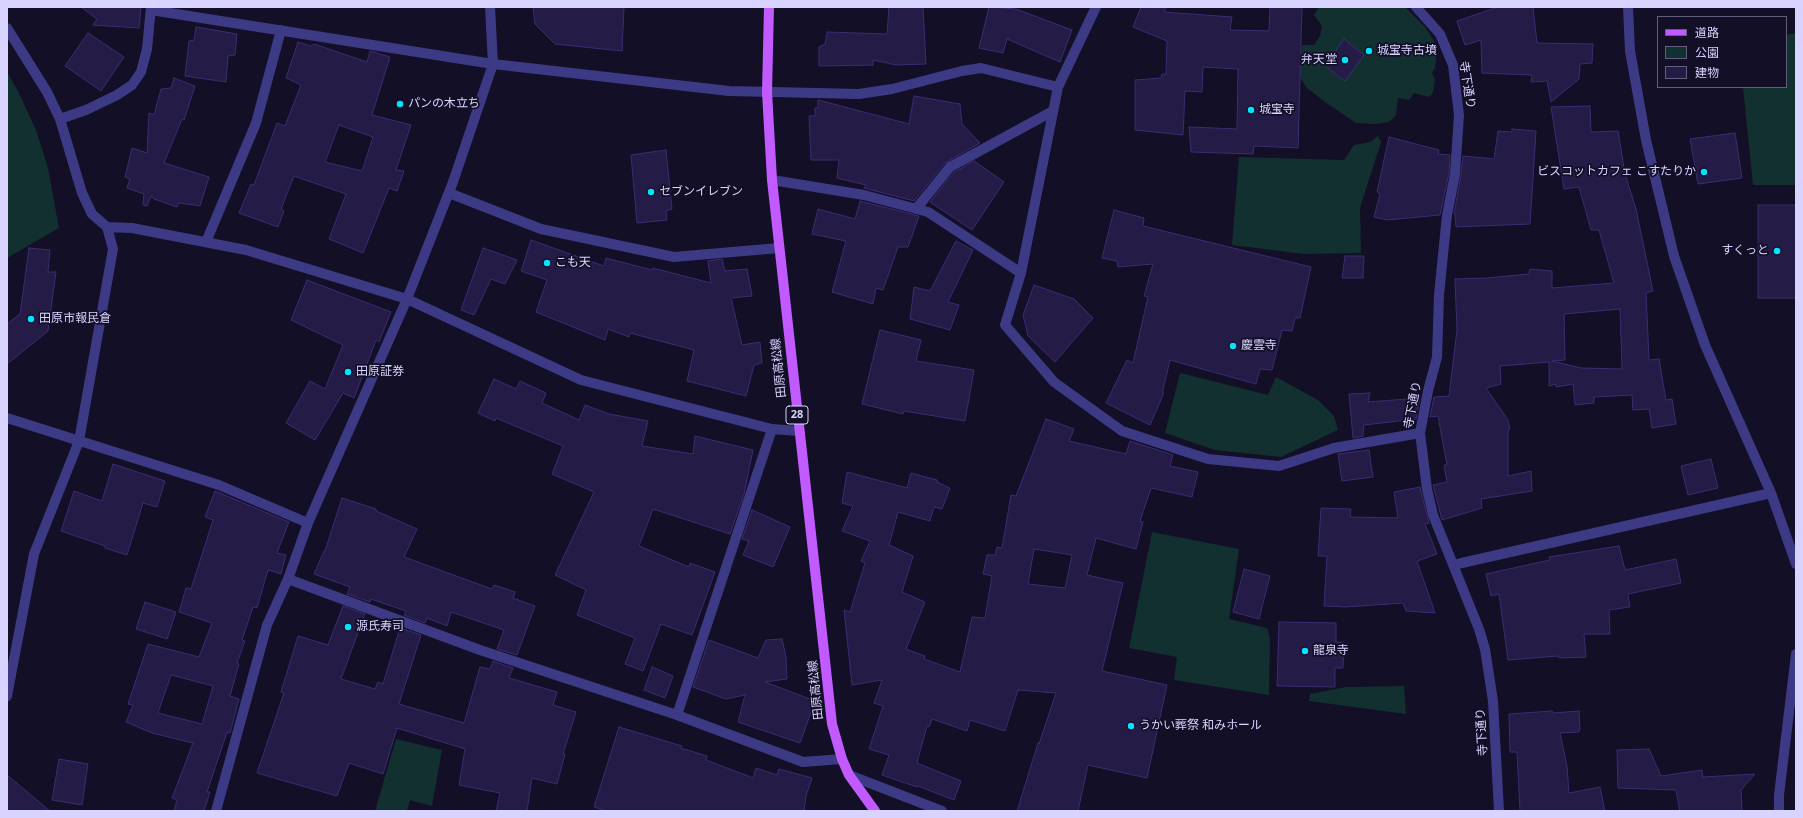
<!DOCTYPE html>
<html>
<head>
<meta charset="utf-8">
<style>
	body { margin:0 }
	#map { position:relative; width:1803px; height:818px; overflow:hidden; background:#130f26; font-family:"Open Sans","Noto Sans JP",sans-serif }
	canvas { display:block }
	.frame { position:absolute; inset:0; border:8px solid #d9d4ff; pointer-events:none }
	.legend { position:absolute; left:1657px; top:16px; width:130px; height:72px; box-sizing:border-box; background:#130f26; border:1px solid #625e7d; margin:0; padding:5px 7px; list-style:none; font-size:12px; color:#d9d4ff }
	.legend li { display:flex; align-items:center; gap:8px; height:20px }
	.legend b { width:20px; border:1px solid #625e7d }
</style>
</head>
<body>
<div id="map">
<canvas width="1803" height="818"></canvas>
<div class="frame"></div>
<ul class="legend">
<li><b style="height:5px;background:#c25bff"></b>道路</li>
<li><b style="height:11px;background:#12302f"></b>公園</li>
<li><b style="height:11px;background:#241b47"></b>建物</li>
</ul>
</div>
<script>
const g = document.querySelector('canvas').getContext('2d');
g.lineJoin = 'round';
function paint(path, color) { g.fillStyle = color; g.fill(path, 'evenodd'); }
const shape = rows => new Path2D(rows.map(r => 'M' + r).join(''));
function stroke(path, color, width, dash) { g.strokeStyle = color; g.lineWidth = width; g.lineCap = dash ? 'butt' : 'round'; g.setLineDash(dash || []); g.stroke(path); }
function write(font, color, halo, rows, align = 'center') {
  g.font = font + ' "Open Sans","Noto Sans JP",sans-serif'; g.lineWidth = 3.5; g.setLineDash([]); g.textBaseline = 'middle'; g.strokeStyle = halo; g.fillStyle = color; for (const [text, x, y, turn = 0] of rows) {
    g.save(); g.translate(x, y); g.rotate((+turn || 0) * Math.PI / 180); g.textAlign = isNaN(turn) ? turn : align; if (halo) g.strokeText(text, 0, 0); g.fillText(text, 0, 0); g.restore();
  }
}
const green = shape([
	[1319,7,1405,7,1426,28,1434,41,1437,49,1435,68,1432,73,1435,80,1433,93,1429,97,1414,93,1409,100,1398,98,1396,115,1389,122,1376,124,1356,123,1325,102,1307,88,1301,79,1299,70,1302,45,1314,45,1320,36,1322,26,1314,15],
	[1796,33,1796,185,1753,185,1743,87,1786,87,1786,35],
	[7,72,18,91,36,130,48,168,59,228,7,258],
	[1378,136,1381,142,1360,208,1361,253,1304,254,1232,245,1239,157,1344,160,1354,145,1370,142],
	[1180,373,1268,395,1276,377,1318,400,1334,416,1338,430,1281,457,1215,450,1165,433],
	[1152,532,1239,549,1229,619,1267,628,1270,638,1269,695,1174,680,1177,657,1129,648],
	[1404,686,1406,714,1309,701,1310,694,1346,687],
	[396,739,442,750,432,806,410,800,407,811,375,811]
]);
const building = shape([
	[81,7,141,7,139,28,93,25,97,19,81,7],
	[533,7,624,7,622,51,555,44,535,24,533,7],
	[889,7,923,7,926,64,896,65,873,60,873,65,819,66,819,47,825,44,827,32,887,34,889,7],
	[989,7,1016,9,1072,30,1060,62,1007,39,1003,53,979,48,989,7],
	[1141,7,1166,7,1164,12,1232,17,1230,30,1269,31,1270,7,1302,7,1298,148,1254,146,1253,154,1191,152,1189,127,1237,129,1238,69,1203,67,1202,92,1185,91,1183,135,1135,130,1135,80,1161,78,1162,74,1166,74,1167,41,1133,27,1141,7],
	[1498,7,1533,7,1537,43,1593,44,1592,63,1580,64,1579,79,1551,102,1547,81,1531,82,1532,75,1482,73,1481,40,1465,45,1457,21,1498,7],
	[196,27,237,34,235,55,228,56,226,82,185,76,189,41,194,40,196,27],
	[88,33,124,57,101,91,65,66,88,33],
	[1344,39,1364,55,1345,81,1325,66,1344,39],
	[298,42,311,46,314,44,367,62,370,51,390,57,372,115,411,125,396,170,404,171,397,191,389,188,363,253,329,239,346,194,294,176,281,209,284,211,278,227,239,213,251,184,254,185,277,123,285,126,301,85,286,78,298,42],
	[339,125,373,137,362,171,325,162,339,125],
	[174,78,195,86,184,120,182,119,164,163,209,177,200,206,179,203,177,207,154,199,151,196,147,206,143,205,144,194,127,188,130,179,125,177,132,148,147,153,149,113,154,115,161,89,171,88,174,78],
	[914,96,960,104,962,124,980,143,945,163,914,201,864,188,866,185,837,178,839,160,811,160,809,116,815,116,815,108,818,108,818,100,909,124,914,96],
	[1590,106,1591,132,1618,131,1625,174,1636,209,1653,291,1646,293,1649,360,1659,359,1666,400,1672,399,1676,424,1652,428,1649,409,1633,410,1632,395,1594,397,1594,403,1575,405,1573,384,1556,387,1556,384,1549,386,1549,362,1500,366,1501,384,1486,388,1508,420,1510,429,1508,431,1508,476,1531,471,1532,491,1481,499,1482,508,1442,520,1433,485,1447,482,1444,465,1447,465,1438,416,1430,417,1434,397,1449,396,1457,330,1455,279,1487,278,1529,274,1530,269,1552,271,1552,288,1614,283,1599,230,1591,230,1579,187,1564,189,1551,107,1590,106],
	[1620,309,1622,369,1581,368,1552,361,1565,360,1564,314,1620,309],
	[1512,129,1536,131,1530,224,1456,227,1455,214,1454,214,1461,175,1463,156,1494,159,1498,131,1512,132,1512,129],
	[1735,133,1742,178,1698,184,1690,139,1735,133],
	[1389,137,1439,150,1438,154,1450,155,1449,173,1440,215,1387,220,1374,217,1380,194,1377,192,1389,137],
	[666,150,672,209,666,211,667,220,637,223,631,155,666,150],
	[974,161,1004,182,972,230,930,202,954,172,974,161],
	[860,201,919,216,908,247,898,247,883,290,876,288,873,304,832,292,846,241,812,234,818,209,855,219,860,201],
	[1758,205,1796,205,1796,298,1758,298,1758,205],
	[1114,210,1144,218,1143,226,1311,267,1300,318,1295,318,1292,331,1282,330,1272,370,1260,369,1256,384,1170,360,1163,390,1163,395,1150,425,1106,403,1127,360,1133,363,1148,297,1144,296,1153,264,1118,267,1117,261,1102,258,1114,210],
	[531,240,604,266,606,258,652,270,653,268,711,283,708,261,722,259,725,271,747,269,752,296,731,298,742,345,760,342,762,363,754,365,746,396,687,381,694,350,630,333,629,337,608,329,605,340,536,312,547,280,521,271,531,240],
	[956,241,973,250,948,302,959,305,950,330,910,319,914,287,930,291,956,241],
	[29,248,50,250,48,272,56,272,48,331,7,364,7,324,20,314,29,248],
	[483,248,517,260,505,284,491,279,474,315,461,310,483,248],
	[1345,256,1364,256,1363,278,1342,278,1345,256],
	[307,280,391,312,379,342,376,340,354,398,343,393,315,440,286,423,310,381,325,389,343,345,291,320,307,280],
	[1034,285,1074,299,1093,318,1055,362,1028,336,1023,315,1034,285],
	[880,330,921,340,916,361,974,370,965,421,904,411,903,414,862,404,880,330],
	[494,379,516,389,520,381,546,393,542,403,579,420,585,405,609,414,648,421,642,446,693,454,695,436,753,450,744,494,730,534,653,509,639,546,689,567,690,563,715,572,692,635,661,624,643,671,625,664,635,638,577,615,586,590,555,575,594,492,552,474,563,446,496,418,495,421,478,413,494,379],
	[1370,393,1368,402,1420,398,1416,419,1364,425,1363,436,1353,438,1349,394,1370,393],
	[1046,419,1074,429,1069,441,1126,454,1130,441,1173,455,1170,466,1198,472,1192,497,1151,488,1140,521,1143,522,1136,549,1096,538,1087,575,1123,583,1102,671,1167,685,1147,778,1088,765,1078,811,1017,811,1038,743,1039,744,1056,693,1018,690,1005,731,970,720,967,731,932,719,929,727,927,726,917,763,961,781,954,800,918,786,917,787,882,775,889,755,869,749,883,706,874,703,882,680,852,685,844,610,850,612,865,563,861,561,870,541,842,531,853,506,842,503,847,472,907,488,911,473,937,480,937,482,950,488,942,509,934,507,930,521,898,512,889,545,913,556,902,592,925,602,906,649,925,656,924,659,960,672,972,617,985,618,992,576,983,574,987,555,995,555,997,547,1002,548,1011,495,1016,496,1046,419],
	[1034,549,1072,555,1065,588,1028,584,1034,549],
	[1369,450,1373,477,1342,481,1338,454,1369,450],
	[1711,459,1718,488,1688,495,1681,466,1711,459],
	[113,464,165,481,157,507,143,503,127,555,105,548,105,546,61,531,74,491,102,501,113,464],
	[1420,487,1429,523,1425,524,1437,554,1417,561,1435,613,1406,611,1403,603,1346,607,1324,606,1327,556,1318,556,1321,508,1351,509,1350,517,1398,518,1394,492,1420,487],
	[215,491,289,522,277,553,286,555,281,574,268,570,257,608,253,607,242,640,245,641,237,663,239,664,230,696,239,699,230,733,227,732,207,792,210,792,204,811,174,811,177,800,172,798,193,743,152,733,126,722,133,705,128,704,148,644,199,657,212,623,179,612,186,588,191,589,213,520,205,517,215,491],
	[171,675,213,686,202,724,158,713,171,675],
	[342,498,376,509,376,511,417,529,404,557,492,589,494,585,515,592,513,598,535,606,517,655,497,649,504,630,451,612,447,626,427,618,425,623,404,615,406,611,371,599,370,602,347,594,350,587,314,574,324,551,325,551,342,498],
	[752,510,790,527,773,567,743,555,749,541,742,539,752,510],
	[1619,546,1625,570,1676,559,1681,583,1628,594,1630,607,1609,610,1610,634,1584,634,1586,657,1559,658,1558,656,1508,660,1499,594,1491,596,1486,574,1550,560,1549,557,1619,546],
	[1244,569,1270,576,1259,619,1233,612,1244,569],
	[145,602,176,612,167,639,136,629,145,602],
	[343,606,365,614,341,679,375,689,378,682,383,684,400,628,421,635,399,704,464,723,480,667,490,669,493,661,513,668,509,678,557,692,553,705,576,712,563,754,565,754,557,784,532,778,527,811,496,811,500,793,459,785,465,749,397,728,383,774,349,763,337,796,257,773,284,693,281,692,298,636,328,645,343,606],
	[1279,622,1336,623,1336,642,1344,642,1343,668,1335,668,1335,687,1277,686,1279,622],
	[782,639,786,657,787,679,765,682,815,701,800,743,738,722,745,695,726,699,693,687,709,640,758,658,766,640,782,639],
	[652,667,673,676,665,698,644,690,652,667],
	[1552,711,1553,713,1579,711,1580,730,1579,730,1579,732,1560,733,1567,766,1569,793,1600,787,1605,811,1520,811,1517,752,1510,752,1509,714,1552,711],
	[619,727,682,746,681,748,707,756,706,760,753,778,756,768,777,775,779,769,812,778,806,796,804,811,607,811,594,807,619,727],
	[1649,749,1661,776,1702,770,1703,777,1755,774,1741,790,1742,811,1680,811,1676,790,1618,788,1617,750,1649,749],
	[59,759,88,764,82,805,52,800,59,759],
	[7,775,50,811,7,811,7,775]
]);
const minor = shape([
	[1416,7,1440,34,1453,65,1459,115,1455,174,1447,215,1439,295,1437,357,1428,391,1420,433,1427,489,1433,515,1479,629,1485,649,1493,701,1499,811],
	[1628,7,1630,51,1646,140,1674,256,1705,345,1771,493,1796,564],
	[151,10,493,64,729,91,859,94,892,89,962,71,981,68,1058,87],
	[7,28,47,92,60,119,82,193,92,214,107,227,113,249,79,441,34,554,7,696],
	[60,119,86,110,117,95,132,85,141,72,147,49,151,7],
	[772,180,864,195,928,212,1021,273,1005,325,1054,382,1122,431,1208,459,1279,466,1334,448,1420,433],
	[449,193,541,229,674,257,779,248],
	[916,209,950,167,1053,111],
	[107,227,132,228,246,250,407,299,581,380,772,429,799,431],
	[206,242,256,123,281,30],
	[1021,273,1058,87,1096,7],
	[7,418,219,485,308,523],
	[1453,565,1771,493],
	[288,579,480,650,677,715,803,762,842,759],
	[677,715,772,429],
	[849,775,942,811],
	[216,811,267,625,288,579,308,523,407,299,453,182,493,64,490,7],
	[1779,811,1779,795,1796,654]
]);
const major = shape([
	[769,7,767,92,772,180,832,724,842,759,849,775,875,811]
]);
const markers = [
	[1369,51,4,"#00e5ff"],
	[1345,60,4,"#00e5ff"],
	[400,104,4,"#00e5ff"],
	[1251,110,4,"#00e5ff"],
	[1704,172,4,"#00e5ff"],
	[651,192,4,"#00e5ff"],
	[1777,251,4,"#00e5ff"],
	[547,263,4,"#00e5ff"],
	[31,319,4,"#00e5ff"],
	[1233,346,4,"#00e5ff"],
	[348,372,4,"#00e5ff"],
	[348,627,4,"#00e5ff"],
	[1305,651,4,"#00e5ff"],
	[1131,726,4,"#00e5ff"]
];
const shields = [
	[797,415,22]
];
const shieldNames = [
	["28",797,415]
];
const poiNames = [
	["城宝寺古墳",1377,51],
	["弁天堂",1337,60,"right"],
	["パンの木立ち",408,104],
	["城宝寺",1259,110],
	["ビスコットカフェ こすたりか",1696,172,"right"],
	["セブンイレブン",659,192],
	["すくっと",1769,251,"right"],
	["こも天",555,263],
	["田原市報民倉",39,319],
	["慶雲寺",1241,346],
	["田原証券",356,372],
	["源氏寿司",356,627],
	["龍泉寺",1313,651],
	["うかい葬祭 和みホール",1139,726]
];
const streetNames = [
	["寺下通り",1467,85,81],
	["田原高松線",779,368,-96],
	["寺下通り",1413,405,-79],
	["田原高松線",816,690,-96],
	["寺下通り",1482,732,-93]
];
paint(green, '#12302f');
paint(building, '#241b47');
stroke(building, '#3b2d73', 1);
stroke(minor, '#3d3a85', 10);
stroke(major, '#c25bff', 10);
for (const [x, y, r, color] of markers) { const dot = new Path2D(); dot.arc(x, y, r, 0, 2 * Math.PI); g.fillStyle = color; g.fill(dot); stroke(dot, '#130f26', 1.5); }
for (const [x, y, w] of shields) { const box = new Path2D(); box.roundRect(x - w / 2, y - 9, w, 18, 3); g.fillStyle = '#130f26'; g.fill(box); stroke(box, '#d9d4ff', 1); }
write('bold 11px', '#d9d4ff', null, shieldNames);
write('12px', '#d9d4ff', '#130f26', poiNames, 'left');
write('12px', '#d9d4ff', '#130f26', streetNames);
</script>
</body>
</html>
